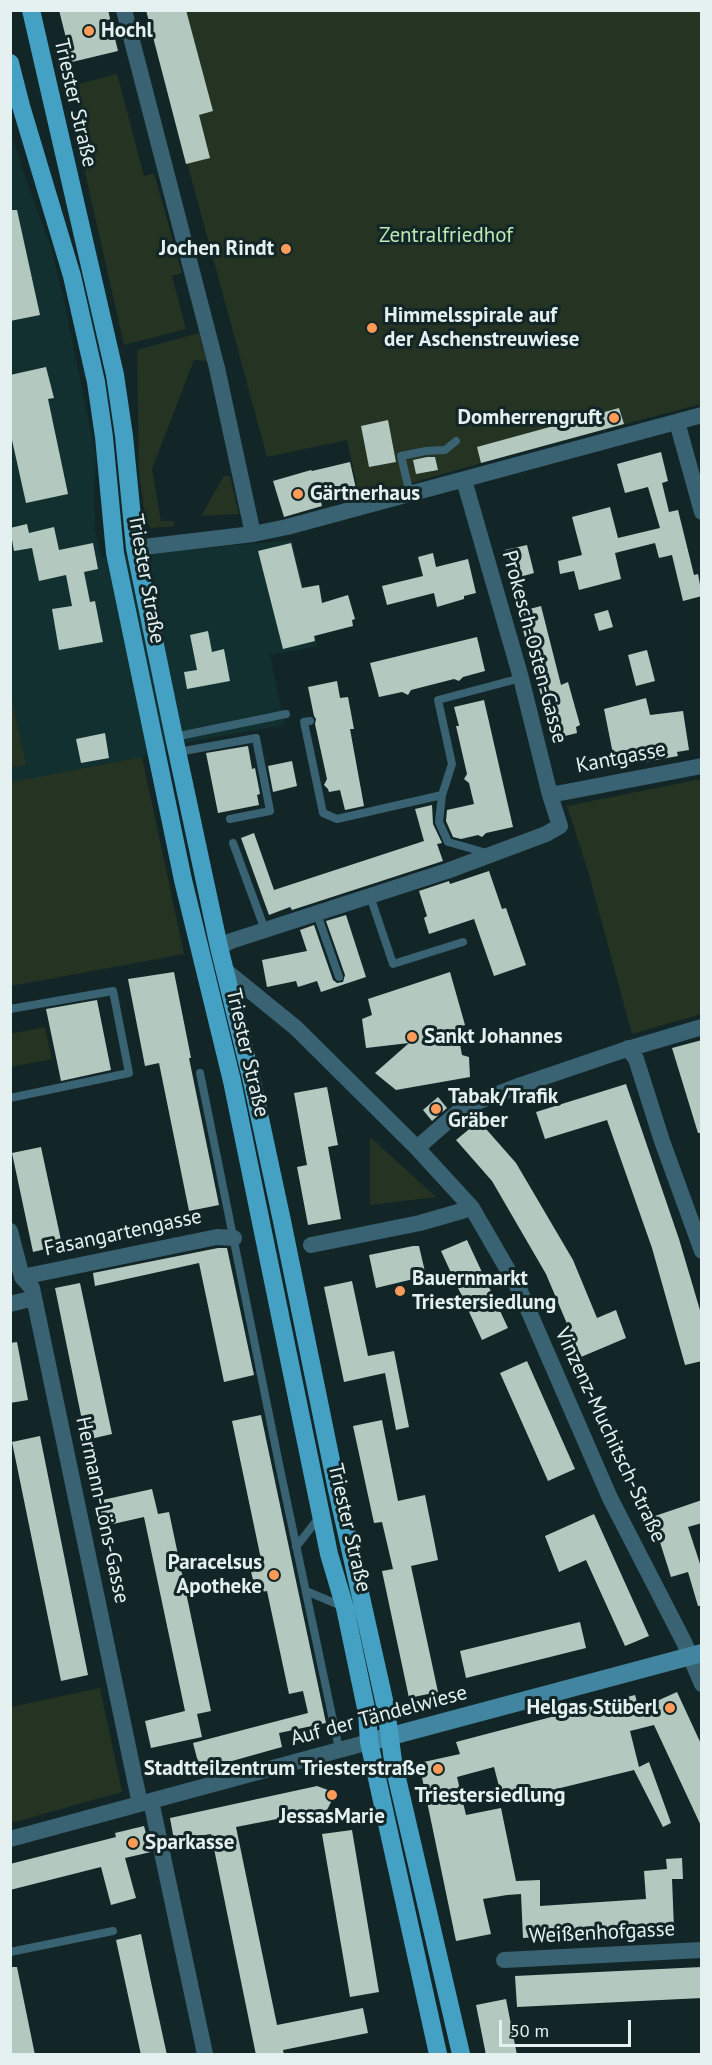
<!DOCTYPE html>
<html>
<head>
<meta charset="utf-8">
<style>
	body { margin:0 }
	#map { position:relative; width:712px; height:2065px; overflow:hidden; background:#132627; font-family:"PT Sans",sans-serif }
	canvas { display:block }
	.frame { position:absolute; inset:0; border:12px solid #e5f1f1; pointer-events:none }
	.scale { position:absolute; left:499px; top:2020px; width:132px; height:27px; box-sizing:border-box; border:3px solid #e5f1f1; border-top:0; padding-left:8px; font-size:18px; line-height:21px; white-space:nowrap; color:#e5f1f1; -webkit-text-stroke:4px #132627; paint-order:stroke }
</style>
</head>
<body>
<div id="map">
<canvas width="712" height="2065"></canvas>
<div class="frame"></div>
<div class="scale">50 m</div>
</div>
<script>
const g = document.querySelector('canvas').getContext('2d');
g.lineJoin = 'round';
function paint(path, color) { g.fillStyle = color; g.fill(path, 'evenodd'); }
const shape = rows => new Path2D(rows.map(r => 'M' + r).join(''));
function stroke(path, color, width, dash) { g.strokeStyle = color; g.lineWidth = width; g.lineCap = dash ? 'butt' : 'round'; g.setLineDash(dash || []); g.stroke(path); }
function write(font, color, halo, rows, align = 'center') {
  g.font = font + ' "PT Sans",sans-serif'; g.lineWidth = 6; g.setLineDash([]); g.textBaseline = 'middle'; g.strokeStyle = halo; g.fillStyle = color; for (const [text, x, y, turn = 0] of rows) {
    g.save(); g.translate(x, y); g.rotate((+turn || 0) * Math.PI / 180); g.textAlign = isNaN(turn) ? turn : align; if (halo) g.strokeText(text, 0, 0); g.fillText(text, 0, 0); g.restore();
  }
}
const built = shape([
	[10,129,25,177,51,247,64,301,96,456,94,493,95,531,102,558,292,540,318,646,270,655,284,725,193,741,142,757,11,782]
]);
const green = shape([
	[146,11,701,11,701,404,498,458,360,498,347,440,267,457],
	[117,74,144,176,154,173,182,273,172,276,186,329,124,345,86,177,82,148,79,84],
	[199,333,207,361,194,360,152,469,161,521,173,521,174,526,151,528,146,523,139,473,137,350],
	[224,476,230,476,239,514,201,516],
	[10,690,26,765,11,768,10,768],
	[142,757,184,954,11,986,11,782],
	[701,779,701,1014,632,1034,588,871,567,806],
	[45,1027,52,1059,11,1067,11,1034],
	[370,1137,436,1197,370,1205],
	[100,1688,122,1792,11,1823,11,1707]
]);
const building = shape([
	[59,10,108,10,118,51,72,62],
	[146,10,186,10,213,111,199,115,210,158,186,164],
	[10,210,17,210,40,315,10,321],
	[46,367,54,398,48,399,68,494,26,503,10,431,10,375],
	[619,408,624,424,481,463,477,447],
	[388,420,396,462,369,467,361,426],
	[661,452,668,481,662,483,669,512,678,510,694,575,698,574,702,596,683,601,672,555,659,558,655,543,615,553,621,579,579,590,574,571,560,574,558,561,582,555,572,517,610,507,618,538,660,528,648,487,625,493,617,464],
	[427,457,435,457,438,470,416,474,413,460],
	[350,462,357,493,321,502,322,506,284,517,273,481,311,470,312,471],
	[27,524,29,533,54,527,59,550,93,543,98,569,84,572,90,602,95,601,103,642,59,650,52,609,72,606,66,575,39,581,32,548,14,551,10,528],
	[291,543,302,588,319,585,322,603,348,595,355,619,352,620,353,626,314,636,315,641,283,649,258,551],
	[527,545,534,573,513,579,505,550],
	[433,553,436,567,468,559,476,593,464,596,464,599,437,607,434,593,387,605,382,586,423,576,418,557],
	[541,606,561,685,568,682,580,725,576,727,577,733,553,739,518,612],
	[608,610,613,627,599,631,594,614],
	[208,631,212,652,224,649,230,681,187,689,184,672,197,670,190,635],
	[477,637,485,671,463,677,459,681,454,679,411,690,408,695,402,692,379,697,370,663],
	[647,650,655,681,636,686,628,655],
	[337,681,340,698,348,697,354,729,350,729,364,806,345,810,340,790,329,792,328,789,324,785,327,779,315,724,316,719,314,716,308,687],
	[646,698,650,715,683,711,689,750,677,752,678,756,623,766,622,762,615,764,604,709],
	[484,700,513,827,486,833,482,837,478,835,461,839,453,837,446,821,447,810,474,804,469,783,464,779,467,774,456,726,459,726,454,707],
	[105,733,109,758,81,763,76,739],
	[248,746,252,769,255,768,260,794,257,795,259,805,218,813,206,753],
	[292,761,297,786,273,792,268,766],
	[432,805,433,824,442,843,437,844,443,861,292,910,290,907,269,915,241,838,254,833,274,890,424,841,415,809],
	[489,871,502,909,506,908,526,965,494,976,474,919,429,934,424,918,427,916,419,891,449,881,450,884],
	[346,915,366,977,321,992,317,981,298,987,296,981,267,987,262,960,307,951,300,930,314,925,333,980,337,983,343,982,345,975,326,921],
	[174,972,191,1058,189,1058,219,1205,189,1211,159,1063,145,1066,128,979],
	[450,972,465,1025,457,1028,462,1055,469,1057,470,1077,396,1090,375,1073,409,1043,366,1048,362,1019,372,1015,368,999],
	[97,1000,111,1070,61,1081,46,1009],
	[702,1040,702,1133,698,1133,672,1048],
	[626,1084,679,1239,702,1317,702,1361,685,1365,652,1248,607,1120,545,1139,536,1112],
	[327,1087,338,1145,328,1147,341,1219,308,1225,297,1167,307,1165,294,1093],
	[438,1097,447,1108,432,1121,423,1110],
	[479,1121,516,1163,573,1260,597,1318,616,1310,626,1338,581,1357,546,1274,492,1181,456,1140],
	[41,1147,62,1245,33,1252,12,1153],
	[467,1240,508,1328,482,1340,441,1251],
	[413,1246,419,1246,426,1276,376,1288,369,1255],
	[218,1248,227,1248,254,1375,224,1382,199,1263,95,1286,93,1273],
	[352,1281,368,1356,394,1351,409,1427,396,1430,385,1373,344,1382,324,1287],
	[80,1283,112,1434,86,1440,55,1288],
	[17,1342,28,1400,10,1403,10,1343],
	[527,1361,575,1469,548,1481,500,1373],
	[261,1415,326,1723,279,1733,282,1747,200,1770,193,1743,308,1713,303,1691,289,1694,267,1591,256,1593,250,1567,262,1564,232,1421],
	[382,1420,398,1501,425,1495,438,1560,411,1566,438,1692,409,1698,382,1571,393,1569,382,1522,374,1523,353,1426],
	[40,1436,88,1675,61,1681,12,1442],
	[152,1489,158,1514,169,1512,211,1711,197,1714,202,1737,151,1748,145,1721,185,1711,144,1517,104,1526,98,1501],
	[702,1500,702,1523,688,1527,702,1570,702,1606,698,1606,688,1572,671,1577,652,1517],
	[594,1514,649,1636,625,1646,586,1560,559,1572,545,1536],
	[580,1622,586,1648,466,1678,460,1651],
	[677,1692,702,1746,702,1828,654,1725,630,1731,639,1767,649,1762,671,1823,663,1827,634,1770,503,1802,494,1767,457,1777,466,1815,501,1808,516,1881,540,1880,540,1906,646,1899,644,1871,667,1869,666,1859,682,1858,683,1879,672,1879,674,1929,523,1938,521,1894,507,1895,483,1899,491,1934,456,1941,419,1763,460,1754,456,1742,635,1695,639,1709],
	[317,1786,328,1790,333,1798,320,1824,318,1811,236,1827,277,2025,363,2008,368,2033,283,2050,284,2055,256,2055,211,1834,174,1840,170,1818],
	[144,1826,151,1852,125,1858,136,1898,111,1905,101,1867,10,1890,10,1864,116,1837,115,1833],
	[352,1830,379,1992,350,1997,322,1834],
	[141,1934,151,1982,167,2055,141,2055,116,1940],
	[10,1967,17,1967,35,2055,10,2055],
	[702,1967,702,1998,517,2007,515,1976],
	[506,1999,517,2055,486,2055,476,2005]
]);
const lane = shape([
	[410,494,401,456,426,451,445,450,456,441],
	[310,721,304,722,323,813,337,819,442,795],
	[174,737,286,714],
	[178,752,256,738,270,811,230,819],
	[233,843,265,930],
	[487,853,448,842,439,822,442,795,452,764,438,700,521,678],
	[370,896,393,964,463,942],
	[317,914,339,977],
	[10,1009,113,991,129,1073,10,1098],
	[200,1073,279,1464,339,1749],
	[296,1547,321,1515],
	[306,1591,344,1607],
	[10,1952,113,1931]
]);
const street = shape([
	[124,10,217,368,253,534],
	[677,422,702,512],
	[135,548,253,534,287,527,702,415],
	[550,795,702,766],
	[219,947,231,941,447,871,546,834,560,826,550,795,521,678,464,480],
	[226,971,296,1028,417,1148,472,1208,520,1291,610,1498,684,1642,702,1684],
	[628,1048,636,1059,662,1141,702,1251],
	[417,1148,464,1107,521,1085,621,1051,702,1027],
	[10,1231,22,1277,32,1288,140,1804],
	[311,1245,420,1223,472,1208],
	[22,1277,217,1237,234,1238],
	[10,1304,34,1298],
	[151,1801,205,2054],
	[10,1839,369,1742],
	[504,1960,702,1950]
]);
const secondary = shape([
	[369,1742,702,1653]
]);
const primary = shape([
	[31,10,115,375,124,436,135,548,174,737,219,947,251,1077,282,1221,337,1490,386,1709,393,1761,461,2054],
	[10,63,21,106,72,276,96,382,104,437,115,553,183,880,232,1081,329,1554,345,1608,367,1713,369,1742,438,2054]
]);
const markers = [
	[89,31,6,"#fe9b59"],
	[286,249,6,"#fe9b59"],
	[372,328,6,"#fe9b59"],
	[614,418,6,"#fe9b59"],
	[298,494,6,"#fe9b59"],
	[412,1037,6,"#fe9b59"],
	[436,1109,6,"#fe9b59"],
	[400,1291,6,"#fe9b59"],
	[274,1575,6,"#fe9b59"],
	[670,1708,6,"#fe9b59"],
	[438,1769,6,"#fe9b59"],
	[332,1795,6,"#fe9b59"],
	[133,1843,6,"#fe9b59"]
];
const poiNames = [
	["Hochl",101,31],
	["Jochen Rindt",274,249,"right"],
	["Himmelsspirale auf",384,316],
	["der Aschenstreuwiese",384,340],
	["Domherrengruft",602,418,"right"],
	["Gärtnerhaus",310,494],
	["Sankt Johannes",424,1037],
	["Tabak/Trafik",448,1097],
	["Gräber",448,1121],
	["Bauernmarkt",412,1279],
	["Triestersiedlung",412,1303],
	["Paracelsus",262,1563,"right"],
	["Apotheke",262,1587,"right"],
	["Helgas Stüberl",658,1708,"right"],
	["Stadtteilzentrum Triesterstraße",426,1769,"right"],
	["JessasMarie",332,1817,"center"],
	["Sparkasse",145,1843]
];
const streetNames = [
	["Triester Straße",75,103,77],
	["Triester Straße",146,579,80],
	["Prokesch-Osten-Gasse",534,647,75],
	["Kantgasse",621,758,-11],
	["Triester Straße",247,1053,77],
	["Fasangartengasse",123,1233,-12],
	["Vinzenz-Muchitsch-Straße",610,1435,65],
	["Hermann-Löns-Gasse",102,1510,78],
	["Triester Straße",349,1528,77],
	["Auf der Tändelwiese",379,1716,-15],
	["Weißenhofgasse",602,1933,-3]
];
const parkNames = [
	["Zentralfriedhof",446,236]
];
const neighbourhoodNames = [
	["Triestersiedlung",490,1796]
];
paint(built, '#123030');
paint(green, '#253322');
paint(building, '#b3c8bf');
stroke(lane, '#396272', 8);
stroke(street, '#396272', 16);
stroke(secondary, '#4185a0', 18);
stroke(primary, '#45a1c3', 18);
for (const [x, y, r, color] of markers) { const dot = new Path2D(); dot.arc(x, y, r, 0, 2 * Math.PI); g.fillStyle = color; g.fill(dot); stroke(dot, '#132627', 2); }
write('bold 21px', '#e5f1f1', '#132627', poiNames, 'left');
write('21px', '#e5f1f1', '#132627', streetNames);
write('21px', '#bde9b2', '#132627', parkNames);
write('bold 22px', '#e5f1f1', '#132627', neighbourhoodNames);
</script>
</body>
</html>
